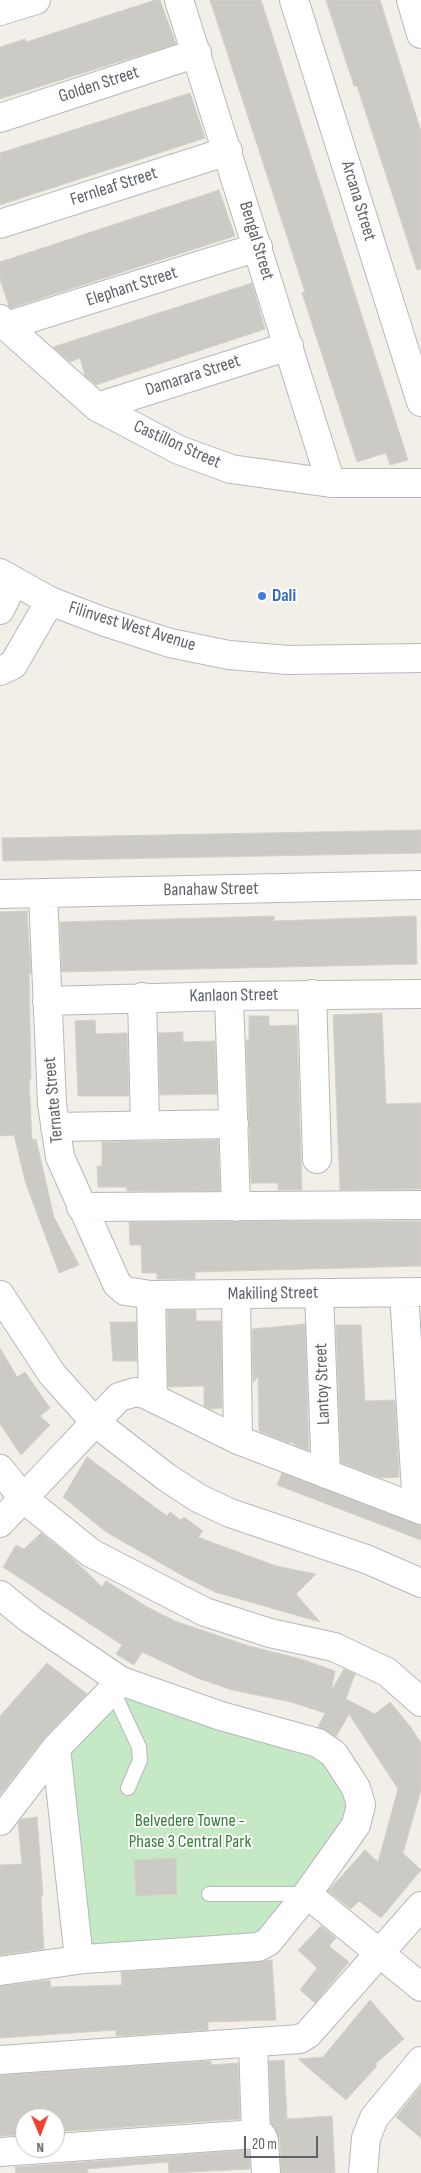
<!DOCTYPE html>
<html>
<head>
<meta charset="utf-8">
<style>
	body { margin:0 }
	#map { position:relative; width:421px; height:2173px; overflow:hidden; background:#f1efe8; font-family:"Sofia Sans Condensed",sans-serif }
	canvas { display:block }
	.north { position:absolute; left:15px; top:2108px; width:50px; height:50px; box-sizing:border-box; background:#fff; border:1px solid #bfc1c3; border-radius:50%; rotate:179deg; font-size:14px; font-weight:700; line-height:20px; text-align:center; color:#5f6368 }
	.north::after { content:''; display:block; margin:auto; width:18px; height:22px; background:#ea4335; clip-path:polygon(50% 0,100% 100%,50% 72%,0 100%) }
	.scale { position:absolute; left:244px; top:2136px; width:74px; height:22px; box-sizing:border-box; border:2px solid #5f6368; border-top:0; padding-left:6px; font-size:15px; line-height:18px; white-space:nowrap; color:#5f6368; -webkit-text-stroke:4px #fff; paint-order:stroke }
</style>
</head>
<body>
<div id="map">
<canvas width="421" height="2173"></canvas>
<div class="north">N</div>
<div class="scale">20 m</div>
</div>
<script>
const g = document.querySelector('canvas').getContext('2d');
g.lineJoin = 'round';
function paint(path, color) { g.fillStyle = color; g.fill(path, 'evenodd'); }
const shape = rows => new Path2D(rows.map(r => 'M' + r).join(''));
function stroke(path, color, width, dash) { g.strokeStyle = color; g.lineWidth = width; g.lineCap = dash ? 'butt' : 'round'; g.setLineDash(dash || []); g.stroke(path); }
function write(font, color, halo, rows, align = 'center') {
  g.font = font + ' "Sofia Sans Condensed",sans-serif'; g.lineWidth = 4; g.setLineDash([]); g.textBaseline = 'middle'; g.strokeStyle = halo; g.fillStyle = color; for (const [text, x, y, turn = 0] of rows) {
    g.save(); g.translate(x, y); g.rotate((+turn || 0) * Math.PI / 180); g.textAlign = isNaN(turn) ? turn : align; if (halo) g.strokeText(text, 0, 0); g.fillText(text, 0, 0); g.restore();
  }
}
const green = shape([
	[121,1681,318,1743,361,1805,268,1942,85,1959,56,1748]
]);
const building = shape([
	[155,0,160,0,176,44,0,99,0,47,25,39,26,42,155,0],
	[210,0,261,0,408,460,390,465,386,453,357,462,302,293,305,292,210,0],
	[326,0,380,0,421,131,421,269,417,270,357,86,354,86,326,0],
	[190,93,205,138,0,205,0,153,190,93],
	[219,190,235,236,11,308,9,307,0,279,0,262,219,190],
	[252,283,265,329,96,385,85,376,80,358,70,362,53,347,252,283],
	[421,830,421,853,3,861,2,838,421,830],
	[27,911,31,973,29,973,31,1079,29,1079,32,1140,36,1139,54,1217,79,1265,59,1273,25,1181,14,1135,0,1136,0,912,27,911],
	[274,916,274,921,416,916,417,964,62,972,60,922,274,916],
	[382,1013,386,1104,421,1103,421,1189,340,1190,333,1015,382,1013],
	[249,1016,269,1016,269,1026,297,1025,302,1190,278,1190,278,1183,251,1183,246,1040,249,1040,249,1016],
	[95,1020,96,1034,127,1033,129,1096,78,1096,75,1021,95,1020],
	[183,1032,183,1042,215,1041,217,1094,160,1095,158,1033,183,1032],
	[218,1140,220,1191,127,1191,127,1187,98,1187,97,1166,102,1166,102,1142,218,1140],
	[421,1221,421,1266,195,1272,195,1279,157,1279,157,1273,142,1273,141,1245,130,1245,129,1222,421,1221],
	[167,1310,196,1310,196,1321,221,1321,222,1408,210,1409,204,1406,204,1386,168,1387,167,1310],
	[110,1322,136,1322,137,1361,113,1361,110,1322],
	[305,1324,309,1451,293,1444,294,1442,288,1443,259,1431,258,1376,253,1383,252,1329,305,1324],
	[336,1325,361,1325,365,1401,395,1400,399,1477,381,1478,341,1463,336,1325],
	[0,1348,17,1377,25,1372,50,1408,40,1416,50,1425,21,1455,0,1424,0,1348],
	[87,1457,167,1516,170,1512,181,1520,184,1517,203,1531,198,1537,276,1566,316,1574,296,1594,320,1622,215,1592,185,1577,106,1532,63,1497,87,1457],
	[282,1473,421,1525,421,1540,277,1485,282,1473],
	[41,1533,71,1557,102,1587,106,1581,149,1608,175,1621,249,1646,301,1659,335,1671,331,1691,344,1669,355,1674,346,1699,375,1714,390,1702,410,1726,421,1743,421,1790,403,1853,421,1870,381,1918,359,1901,351,1909,328,1891,365,1850,378,1862,398,1789,349,1714,336,1737,318,1727,325,1713,291,1702,232,1690,197,1678,142,1652,134,1665,116,1654,122,1645,3,1567,16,1545,24,1549,41,1533],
	[47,1663,87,1694,44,1738,0,1795,0,1716,47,1663],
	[37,1817,43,1896,41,1896,44,1949,0,1955,0,1865,22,1864,18,1823,21,1819,37,1817],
	[176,1858,177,1894,136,1896,134,1860,176,1858],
	[321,1926,336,1938,329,1946,349,1962,315,2003,300,1990,317,1968,298,1950,321,1926],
	[272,1960,276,2020,208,2022,208,2030,116,2036,116,2030,0,2038,0,1986,50,1980,51,1987,122,1985,121,1972,272,1960],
	[370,2000,404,2039,375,2064,377,2066,346,2100,298,2059,323,2057,370,2000],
	[284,2060,287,2119,332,2116,335,2173,281,2173,280,2140,271,2124,269,2061,284,2060],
	[211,2061,211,2065,238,2063,240,2119,55,2132,55,2118,25,2118,25,2135,0,2136,0,2075,211,2061],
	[421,2086,421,2138,396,2117,421,2086],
	[249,2150,250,2169,169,2173,168,2162,87,2169,88,2173,16,2173,15,2167,249,2150]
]);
const lane = shape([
	[112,1689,139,1747,140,1760,128,1788],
	[209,1894,307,1894]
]);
const street = shape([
	[179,0,331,483],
	[294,0,421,402],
	[411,0,421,34],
	[0,11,36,0],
	[0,118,197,53],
	[0,224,228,151],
	[0,319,6,326,97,407,179,450,231,469,331,483,421,483],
	[6,326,258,247],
	[97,407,289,346],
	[0,610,14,581],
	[0,671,13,665,50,601],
	[43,893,52,1104,60,1157,117,1284,125,1291,151,1295,421,1292],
	[0,894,421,885],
	[312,994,317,1159],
	[229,996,236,1207],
	[142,997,145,1125],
	[47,1001,229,996,421,994],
	[55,1127,234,1124],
	[81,1207,421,1205],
	[404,1292,417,1508],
	[319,1293,326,1474],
	[236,1294,238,1440],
	[0,1295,52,1374,96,1423,166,1477,198,1498,230,1513,366,1559,421,1583],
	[151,1295,153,1398],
	[0,1469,23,1498,91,1553,205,1612,270,1633,334,1647,387,1672,421,1702],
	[0,1523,119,1397,136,1392,145,1394,238,1440,421,1510],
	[0,1595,31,1620,121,1681],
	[0,1821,56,1748],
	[307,1894,421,1987],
	[0,1971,85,1959,258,1947,268,1942,307,1894,356,1825,361,1805,356,1788,334,1754,318,1743,221,1716,121,1681,56,1748,79,1959],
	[253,2042,256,2134],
	[0,2060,300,2039,308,2034,421,1906],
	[0,2152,256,2134,262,2136,264,2141,266,2173],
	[363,2173,366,2138,374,2118,421,2061]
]);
const secondary = shape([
	[0,573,50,601,105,622,170,643,229,655,288,660,421,658]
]);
const markers = [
	[262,596,5,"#3f7fe0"]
];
const streetNames = [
	["Golden Street",99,85,-18],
	["Fernleaf Street",114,187,-18],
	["Arcana Street",358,201,73],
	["Bengal Street",256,241,73],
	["Elephant Street",132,287,-18],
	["Damarara Street",193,376,-18],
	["Castillon Street",177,445,24],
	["Filinvest West Avenue",132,627,17],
	["Banahaw Street",211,890,-1],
	["Kanlaon Street",234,996,-1],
	["Ternate Street",54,1100,-95],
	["Makiling Street",273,1294,-1],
	["Lantoy Street",323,1384,-92]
];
const shopNames = [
	["Dali",272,596]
];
const parkNames = [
	["Belvedere Towne -",190,1821],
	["Phase 3 Central Park",190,1842]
];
paint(green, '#c5e8c5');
paint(building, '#cccac5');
stroke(building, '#d6d1c6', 1);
stroke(lane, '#b5b8bc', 16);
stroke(street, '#b5b8bc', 30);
stroke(secondary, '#b6babf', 30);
stroke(lane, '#fff', 14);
stroke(street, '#fff', 28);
stroke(secondary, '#fff', 28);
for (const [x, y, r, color] of markers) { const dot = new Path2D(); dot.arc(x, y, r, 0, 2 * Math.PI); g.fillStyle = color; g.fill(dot); stroke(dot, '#fff', 2); }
write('18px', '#5f6368', '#fff', streetNames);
write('bold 18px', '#366cbe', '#fff', shopNames, 'left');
write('18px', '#348238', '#fff', parkNames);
</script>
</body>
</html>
